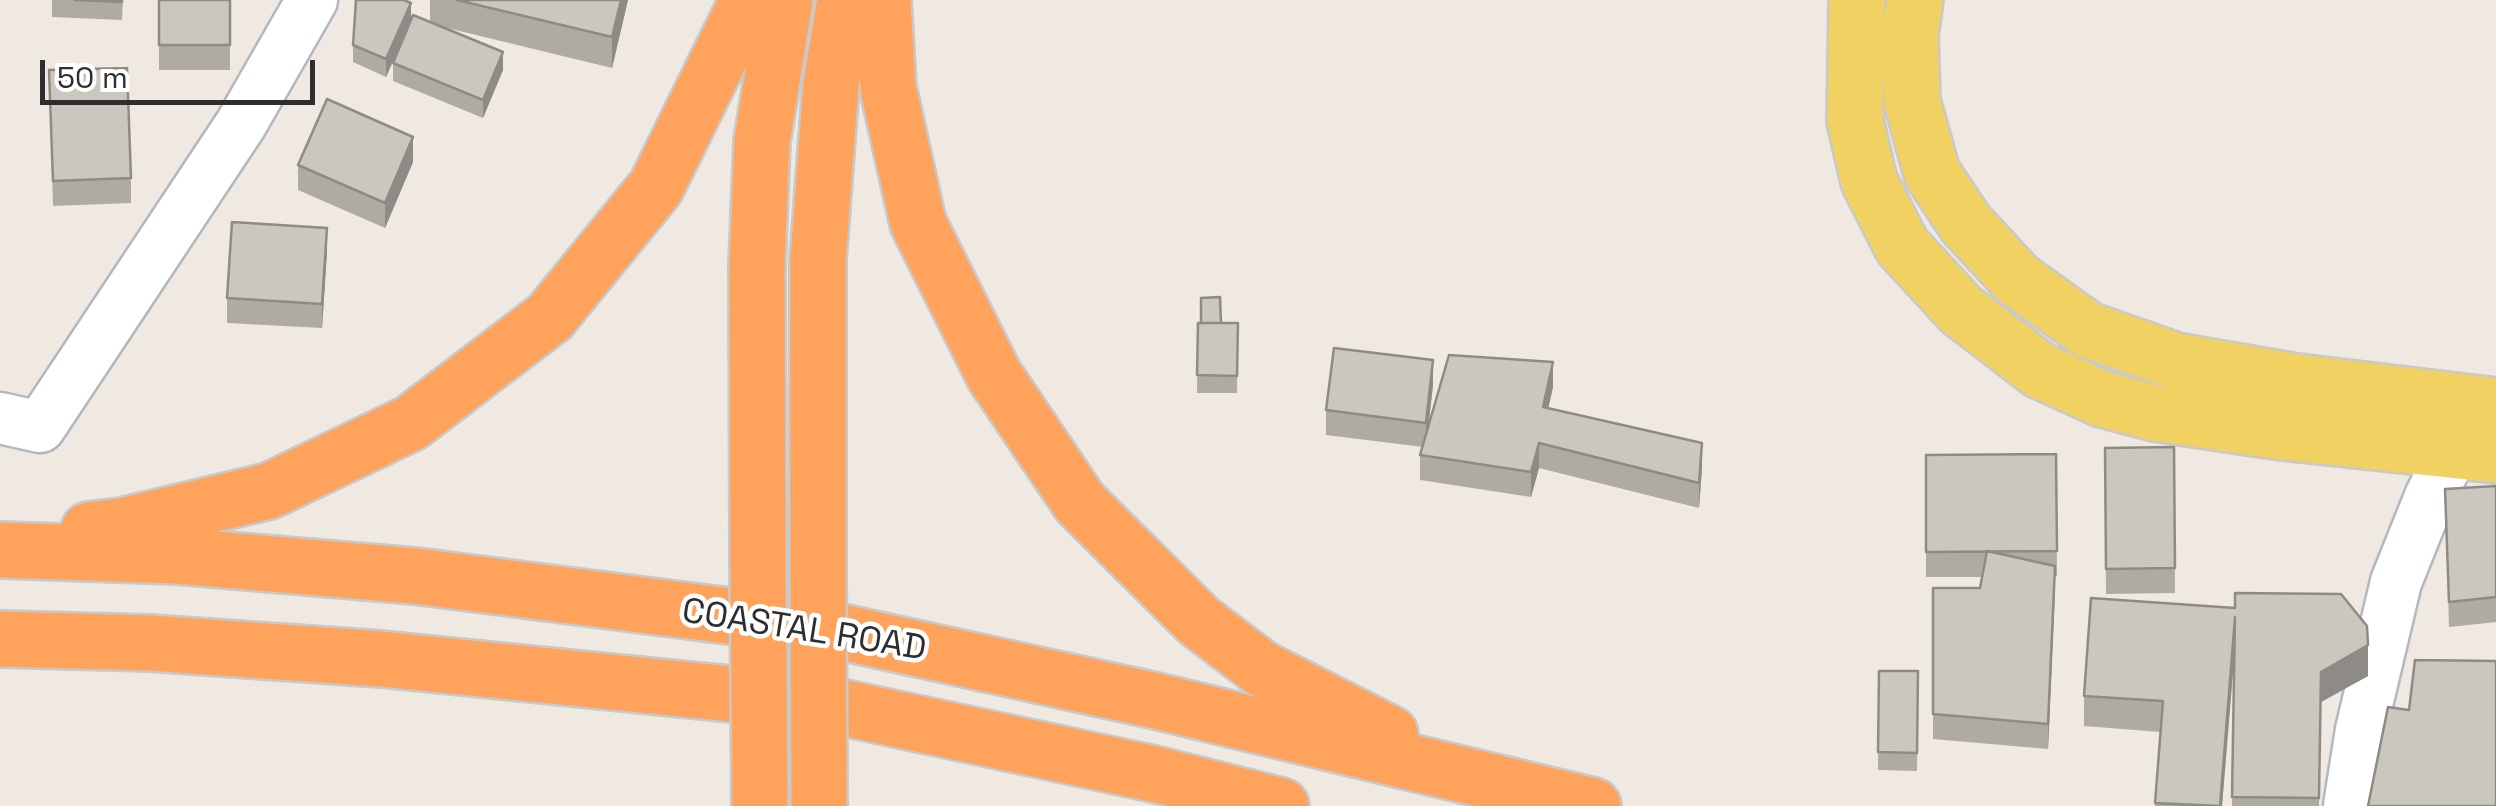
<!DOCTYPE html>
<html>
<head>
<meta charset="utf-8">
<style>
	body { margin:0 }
	#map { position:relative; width:2496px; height:806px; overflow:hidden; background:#efe9e1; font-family:"Space Grotesk",sans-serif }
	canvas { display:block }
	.scale { position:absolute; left:40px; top:60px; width:275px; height:45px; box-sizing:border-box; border:5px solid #2e2e2e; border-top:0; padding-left:12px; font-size:30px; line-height:35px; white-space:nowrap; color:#2e2e2e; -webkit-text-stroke:8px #fff; paint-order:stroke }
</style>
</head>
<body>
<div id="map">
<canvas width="2496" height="806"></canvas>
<div class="scale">50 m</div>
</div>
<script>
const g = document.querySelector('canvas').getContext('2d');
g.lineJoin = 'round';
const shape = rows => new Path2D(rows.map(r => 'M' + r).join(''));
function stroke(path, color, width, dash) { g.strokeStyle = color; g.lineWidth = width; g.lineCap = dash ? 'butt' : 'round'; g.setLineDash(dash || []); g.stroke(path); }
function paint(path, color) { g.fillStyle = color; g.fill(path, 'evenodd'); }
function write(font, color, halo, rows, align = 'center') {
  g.font = font + ' "Space Grotesk",sans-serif'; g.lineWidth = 9; g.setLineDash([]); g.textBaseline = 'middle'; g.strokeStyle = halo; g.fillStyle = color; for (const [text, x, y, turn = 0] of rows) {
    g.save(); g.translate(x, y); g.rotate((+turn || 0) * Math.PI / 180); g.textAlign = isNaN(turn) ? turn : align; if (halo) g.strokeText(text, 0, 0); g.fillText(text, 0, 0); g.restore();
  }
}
const minor = shape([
	[0,418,40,427,241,124,312,0],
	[2349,806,2361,730,2396,582,2430,497,2470,418]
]);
const major = shape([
	[1857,0,1855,121,1869,181,1902,246,1961,310,2039,370,2102,399,2155,413,2282,432,2496,455],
	[1915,0,1910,35,1912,101,1932,173,1966,224,2017,279,2088,330,2176,361,2297,382,2496,406]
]);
const highway = shape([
	[883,0,888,88,918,223,994,375,1080,503,1199,621,1262,669,1390,734],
	[89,530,122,526,269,491,411,423,550,317,656,187,748,0],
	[0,550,177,556,415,576,823,628,1152,700,1593,806],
	[818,559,818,260,831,84,845,0],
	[758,560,757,266,762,141,785,0],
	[0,639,150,643,381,659,821,703,1154,774,1281,806]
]);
const highwayBridge = shape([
	[818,559,819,806],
	[758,560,760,806]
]);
const wall = shape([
	[52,0,123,0,122,20,52,17],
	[159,0,230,0,230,70,159,70],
	[430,0,628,0,612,68,443,27,503,70,483,118,393,81,393,63,408,26,386,77,353,62,353,45,411,21,430,22],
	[49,70,131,178,131,203,53,206],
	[413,162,385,228,298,190,298,165],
	[327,252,322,328,227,323,227,298],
	[1198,323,1238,323,1237,393,1197,393],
	[1433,385,1428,429,1553,387,1548,408,1702,468,1699,508,1539,468,1531,497,1420,480,1420,455,1423,447,1326,435,1326,410],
	[2174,447,2175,593,2106,594,2105,448],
	[2056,454,2057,576,2055,576,2048,749,1933,739,1933,588,1980,588,1982,577,1926,577,1926,455],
	[2496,486,2496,622,2449,627,2445,489],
	[2091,598,2368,676,2321,702,2319,806,2232,806,2234,656,2222,806,2155,806,2160,732,2084,726,2084,696],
	[1879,671,1918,671,1917,771,1878,770]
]);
const shadedWall = shape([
	[621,0,628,0,612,68,612,37],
	[411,3,411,21,386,77,386,59],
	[503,52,503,70,483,118,483,100],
	[413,137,413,162,385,228,385,203],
	[327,228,327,252,322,328,322,304],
	[1433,360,1433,385,1426,447,1426,423],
	[1553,362,1553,387,1543,432,1543,407],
	[1539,443,1539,468,1531,497,1531,472],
	[1702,443,1702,468,1699,508,1699,483],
	[2055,566,2055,591,2048,749,2048,724],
	[2235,617,2235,648,2222,806,2220,806],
	[2368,645,2368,676,2321,702,2319,806,2321,672]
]);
const building = shape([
	[75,0,122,0,122,2,75,0],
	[159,0,230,0,230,45,159,45,159,0],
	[356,0,404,0,411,3,386,59,353,45,356,0],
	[457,0,621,0,612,37,457,0],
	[413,15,503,52,483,100,393,63,413,15],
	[127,68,131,178,53,181,49,70,127,68],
	[327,99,413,137,385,203,298,165,327,99],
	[232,222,327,228,322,304,227,298,232,222],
	[1220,297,1221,323,1201,323,1201,298,1220,297],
	[1198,323,1238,323,1237,376,1197,375,1198,323],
	[1334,348,1433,360,1426,423,1326,410,1334,348],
	[1449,355,1553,362,1543,407,1702,443,1699,483,1539,443,1531,472,1420,455,1449,355],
	[2174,447,2175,568,2106,569,2105,448,2174,447],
	[2056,454,2057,551,1926,552,1926,455,2056,454],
	[2496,486,2496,597,2449,602,2445,489,2496,486],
	[1987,551,2055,566,2048,724,1933,714,1933,588,1980,588,1987,551],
	[2235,593,2341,594,2367,626,2368,645,2321,672,2319,798,2232,797,2235,617,2220,806,2155,803,2163,701,2084,696,2091,598,2235,608,2235,593],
	[2415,660,2496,661,2496,806,2368,806,2388,707,2409,710,2415,660],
	[1879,671,1918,671,1917,753,1878,752,1879,671]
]);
const streetNames = [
	["COASTAL ROAD",804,631,9]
];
stroke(minor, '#b4b7c1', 55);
stroke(major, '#c9c9c9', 60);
stroke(highway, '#c9c9c9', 60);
stroke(minor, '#fff', 50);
stroke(major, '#f2d163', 55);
stroke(highway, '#ffa35c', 55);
stroke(highwayBridge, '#c9c9c9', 60, []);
stroke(highwayBridge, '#ffa35c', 55);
paint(wall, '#afaba4');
paint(shadedWall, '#8e8b86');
paint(building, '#cbc7bf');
stroke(building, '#8e8b86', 2.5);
write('35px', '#2e2e2e', '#fff', streetNames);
</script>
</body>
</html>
